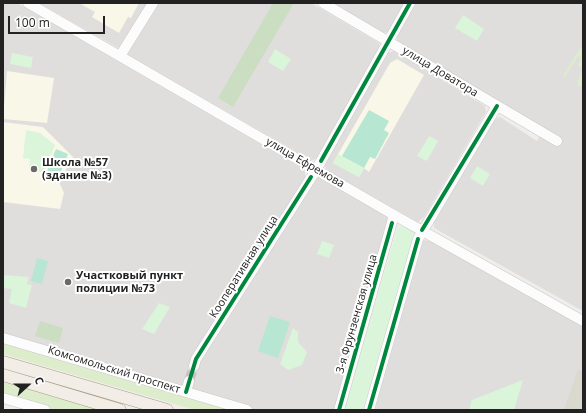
<!DOCTYPE html>
<html>
<head>
<meta charset="utf-8">
<style>
	body { margin:0 }
	#map { position:relative; width:586px; height:413px; overflow:hidden; background:#f0eeeb; font-family:"Open Sans",sans-serif }
	canvas { display:block }
	.frame { position:absolute; inset:0; border:4px solid #222; pointer-events:none }
	.north { position:absolute; left:8px; top:365px; width:40px; height:40px; -webkit-text-stroke:3px #fff; paint-order:stroke; rotate:69deg; font-size:11px; font-weight:700; line-height:16px; text-align:center; color:#222 }
	.north::after { content:''; display:block; margin:auto; width:14px; height:18px; background:#222; clip-path:polygon(50% 0,100% 100%,50% 72%,0 100%) }
	.scale { position:absolute; left:8px; top:16px; width:97px; height:18px; box-sizing:border-box; border:2px solid #222; border-top:0; padding-left:5px; font-size:12px; line-height:14px; white-space:nowrap; color:#222; -webkit-text-stroke:3px #fff; paint-order:stroke }
</style>
</head>
<body>
<div id="map">
<canvas width="586" height="413"></canvas>
<div class="frame"></div>
<div class="north">С</div>
<div class="scale">100 m</div>
</div>
<script>
const g = document.querySelector('canvas').getContext('2d');
g.lineJoin = 'round';
function paint(path, color) { g.fillStyle = color; g.fill(path, 'evenodd'); }
const shape = rows => new Path2D(rows.map(r => 'M' + r).join(''));
function stroke(path, color, width, dash) { g.strokeStyle = color; g.lineWidth = width; g.lineCap = dash ? 'butt' : 'round'; g.setLineDash(dash || []); g.stroke(path); }
function write(font, color, halo, rows, align = 'center') {
  g.font = font + ' "Open Sans",sans-serif'; g.lineWidth = 4; g.setLineDash([]); g.textBaseline = 'middle'; g.strokeStyle = halo; g.fillStyle = color; for (const [text, x, y, turn = 0] of rows) {
    g.save(); g.translate(x, y); g.rotate((+turn || 0) * Math.PI / 180); g.textAlign = isNaN(turn) ? turn : align; if (halo) g.strokeText(text, 0, 0); g.fillText(text, 0, 0); g.restore();
  }
}
const residential = shape([
	[3,3,17,3,305,170,305,181,319,178,386,216,389,223,336,410,253,410,3,336],
	[39,3,149,3,120,49],
	[158,3,311,3,379,43,380,47,317,158,313,160,311,160,127,54,127,53],
	[329,3,405,3,388,32,382,33],
	[416,3,583,3,583,311,434,228,434,221,494,119,500,117,537,141,543,131,399,43,396,37],
	[394,51,485,106,486,112,424,217,418,222,328,171,324,165,326,160,388,53],
	[424,240,430,241,583,326,583,410,371,410,422,241]
]);
const education = shape([
	[79,3,139,3,131,18,128,17,119,33,92,17,95,12],
	[397,59,424,75,369,172,364,168,359,177,333,163,390,63],
	[7,71,54,78,47,123,3,119],
	[3,122,43,127,73,157,59,182,64,193,60,209,3,202]
]);
const construction = shape([
	[578,369,583,372,583,410,564,410]
]);
const grass = shape([
	[580,48,583,48,583,85,580,87,577,85,582,68,578,66,581,57,578,56,565,77,563,76],
	[3,342,233,410,195,410,3,354],
	[3,382,31,390,99,410,55,410,3,395]
]);
const forest = shape([
	[273,3,294,3,233,107,218,98],
	[40,321,63,328,59,343,35,336]
]);
const park = shape([
	[463,15,484,29,477,41,455,28],
	[275,49,291,59,283,71,268,62],
	[12,53,33,57,31,68,10,64],
	[26,130,40,133,55,145,44,172,29,171,30,159,23,158],
	[429,136,438,141,427,161,417,156],
	[338,154,364,168,359,177,333,163],
	[477,166,490,174,483,186,470,178],
	[401,226,411,230,414,233,414,239,363,410,344,410,397,229],
	[322,241,334,245,329,258,317,254],
	[3,275,29,277,27,284,32,285,26,308,9,303,12,289,3,288],
	[159,303,170,307,154,334,142,329],
	[293,328,298,332,298,342,307,352,302,365,288,370,280,364],
	[523,380,514,410,469,410,472,400]
]);
const pitch = shape([
	[369,110,389,121,384,130,389,133,375,159,370,157,364,168,342,156],
	[56,149,68,154,59,176,47,171],
	[37,258,48,261,42,284,31,281],
	[270,316,290,322,278,358,258,351]
]);
const minorTunnel = shape([
	[189,381,194,366]
]);
const minor = shape([
	[28,3,394,215,583,321],
	[323,3,557,141],
	[120,56,153,3],
	[3,338,247,410],
	[194,366,196,359,316,170,410,3],
	[186,392,189,381],
	[3,398,45,410],
	[339,410,394,215],
	[369,410,418,239,497,106]
]);
const major = shape([
	[3,362,167,410],
	[3,375,120,410]
]);
const cycleway = shape([
	[321,161,410,3],
	[422,230,497,106],
	[186,392,196,359,311,177],
	[339,410,392,223],
	[369,410,418,239]
]);
const markers = [
	[34,169,4,"#6a6968"],
	[68,282,4,"#6a6968"]
];
const streetNames = [
	["улица Доватора",440,72,31],
	["улица Ефремова",305,163,30],
	["Кооперативная улица",244,267,-58],
	["3-я Фрунзенская улица",357,314,-74],
	["Комсомольский проспект",114,370,17]
];
const poiNames = [
	["Школа №57",42,163],
	["(здание №3)",42,176],
	["Участковый пункт",76,276],
	["полиции №73",76,289]
];
paint(residential, '#dfdedc');
paint(education, '#f8f7e8');
paint(construction, '#d9d9cd');
paint(grass, '#ddeccb');
paint(forest, '#cbdec1');
paint(park, '#daf5da');
paint(pitch, '#b7e6d2');
stroke(minorTunnel, '#c7c5c3', 10, [10, 5]);
stroke(minor, '#c9c8c7', 11);
stroke(major, '#a79c86', 13);
stroke(minor, '#fdfcfc', 10);
stroke(major, '#f3ede7', 12);
stroke(cycleway, '#00873e', 4);
for (const [x, y, r, color] of markers) { const dot = new Path2D(); dot.arc(x, y, r, 0, 2 * Math.PI); g.fillStyle = color; g.fill(dot); stroke(dot, '#fff', 1.5); }
write('11px', '#222', '#fff', streetNames);
write('bold 11px', '#222', '#fff', poiNames, 'left');
</script>
</body>
</html>
